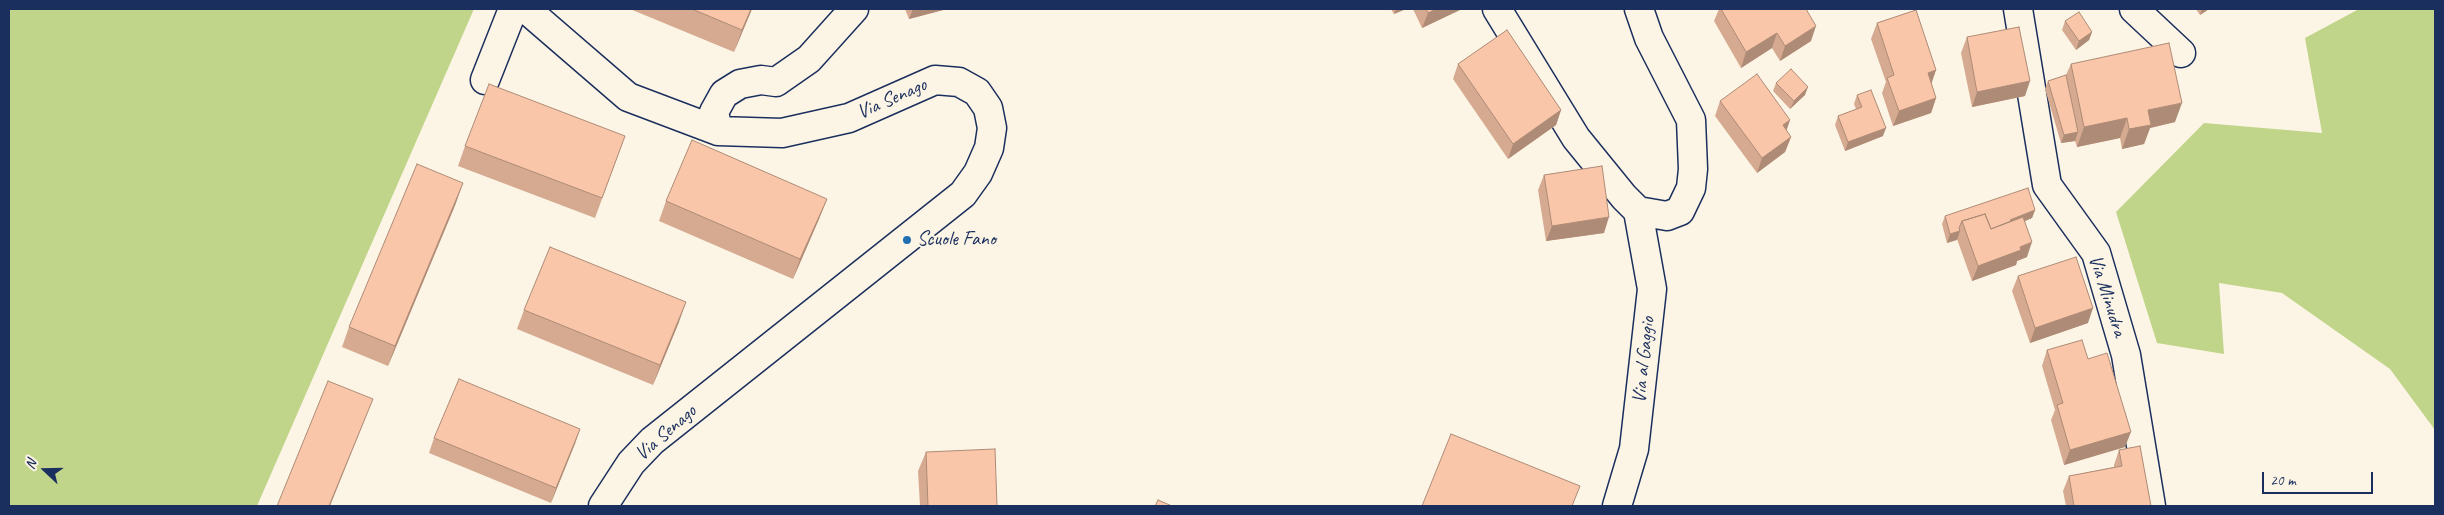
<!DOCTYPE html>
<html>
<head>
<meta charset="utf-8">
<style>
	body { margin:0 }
	#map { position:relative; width:2444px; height:515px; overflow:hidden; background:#fcf5e5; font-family:Caveat,sans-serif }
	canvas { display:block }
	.frame { position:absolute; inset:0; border:10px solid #1b2f5e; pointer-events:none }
	.north { position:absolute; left:20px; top:445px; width:50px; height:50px; -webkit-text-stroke:4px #fcf5e5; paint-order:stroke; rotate:291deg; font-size:14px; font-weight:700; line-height:20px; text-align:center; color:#1b2f5e }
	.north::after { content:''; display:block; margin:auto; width:18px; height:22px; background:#1b2f5e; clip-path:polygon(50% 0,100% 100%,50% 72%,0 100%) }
	.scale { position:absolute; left:2262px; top:472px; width:111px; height:22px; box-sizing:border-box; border:2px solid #1b2f5e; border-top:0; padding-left:6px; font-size:15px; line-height:18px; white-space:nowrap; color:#1b2f5e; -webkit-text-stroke:4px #fcf5e5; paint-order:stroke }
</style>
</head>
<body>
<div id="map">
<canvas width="2444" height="515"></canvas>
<div class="frame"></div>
<div class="north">N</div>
<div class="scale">20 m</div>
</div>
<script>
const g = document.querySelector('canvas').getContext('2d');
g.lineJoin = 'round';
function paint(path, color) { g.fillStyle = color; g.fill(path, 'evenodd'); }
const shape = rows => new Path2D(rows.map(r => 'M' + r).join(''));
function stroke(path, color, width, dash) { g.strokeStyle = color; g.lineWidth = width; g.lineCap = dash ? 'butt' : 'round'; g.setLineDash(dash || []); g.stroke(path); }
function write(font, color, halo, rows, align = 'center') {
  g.font = font + ' Caveat,sans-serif'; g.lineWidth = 4; g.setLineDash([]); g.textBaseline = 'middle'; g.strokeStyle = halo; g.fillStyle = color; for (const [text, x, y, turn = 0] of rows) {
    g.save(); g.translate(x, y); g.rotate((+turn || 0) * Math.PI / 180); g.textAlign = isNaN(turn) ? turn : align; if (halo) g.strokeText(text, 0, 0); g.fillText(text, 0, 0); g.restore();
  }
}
const green = shape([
	[9,9,474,9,257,506,9,506],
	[2359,9,2435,9,2435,430,2390,369,2282,293,2219,283,2224,354,2157,343,2116,212,2204,123,2322,133,2305,38]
]);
const street = shape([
	[526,9,628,97,718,131,782,133,849,118,935,80,959,82,977,92,988,108,992,128,989,148,978,173,963,194,652,441,631,463,603,506],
	[1497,9,1576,138,1624,197,1638,211,1667,216,1680,211,1691,188,1693,169,1691,120,1649,38,1639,9],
	[2018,9,2047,185,2096,253,2126,355,2151,506],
	[2134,9,2181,53],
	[485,80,513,9],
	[718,131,714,112,724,94,740,84,761,80,776,82,809,59,854,9],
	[1617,506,1634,449,1652,289,1638,211]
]);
const wall = shape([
	[630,9,752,9,734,52],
	[905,9,947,9,909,19],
	[1391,9,1406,9,1394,14],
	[1413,9,1462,9,1422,28],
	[1719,9,1806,9,1811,41,1780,61,1772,48,1741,68,1714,21],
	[2196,9,2209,9,2200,15],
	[2065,21,2092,32,2089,40,2076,50,2062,30],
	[1877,23,1936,70,1931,83,1936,98,1931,113,1893,126,1882,93,1886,82,1871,39],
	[1967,37,2025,96,1972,107,1961,53],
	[1458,64,1561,110,1556,125,1508,159,1453,79],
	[2071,64,2175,122,2150,128,2144,144,2122,149,2120,138,2077,147,2075,141,2061,143,2045,89,2048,81,2066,75],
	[1776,83,1805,95,1790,109,1773,91],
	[1857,95,1883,136,1845,151,1835,125,1838,116,1856,109,1854,104],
	[1720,101,1790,120,1786,130,1791,137,1785,152,1757,173,1715,116],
	[625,136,595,218,458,166,465,146],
	[1544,175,1604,233,1546,241,1538,190],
	[827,199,819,219,793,279,659,221,666,201],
	[456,203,388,366,342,347,349,327],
	[2035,210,2032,218,2025,221,2027,257,2017,261,2016,265,1972,281,1957,239,1947,243,1942,224,1945,216],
	[2018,276,2088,323,2030,343,2012,291],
	[524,310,679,322,653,385,517,329],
	[2047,350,2088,359,2125,447,2064,465,2051,420,2055,410,2042,366],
	[580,429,551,503,429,453,434,438],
	[2119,450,2151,506,2066,506,2063,491,2069,476,2114,467,2114,465],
	[926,452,997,506,920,506,918,471]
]);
const shadedWall = shape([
	[751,9,752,9,734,52,742,30],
	[913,9,947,9,909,19],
	[1396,9,1406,9,1394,14],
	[1436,9,1462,9,1422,28,1428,13],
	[2202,9,2209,9,2200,15],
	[1816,26,1811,41,1780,61,1785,46],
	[2092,32,2089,40,2076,50,2079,41],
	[1777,33,1772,48,1741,68,1746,52],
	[1936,70,1931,85,1928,73],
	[2030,81,2025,96,1972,107,1977,92],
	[1808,87,1805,95,1790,109,1794,101],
	[1936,98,1931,113,1893,126,1899,111],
	[2182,103,2175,122,2150,128,2144,144,2122,149,2129,129,2148,110],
	[1561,110,1556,125,1508,159,1513,144],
	[2127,118,2120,138,2077,147,2084,127],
	[1790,120,1785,135,1783,125],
	[1886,128,1883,136,1845,151,1848,142],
	[2078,132,2075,141,2061,143,2064,135],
	[1791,137,1785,152,1757,173,1762,158],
	[463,183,456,203,388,366,395,346],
	[827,199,819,219,793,279,800,259],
	[2035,210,2032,218,2009,228,2010,220],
	[1609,217,1604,233,1546,241,1552,226],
	[1960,231,1957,240,1947,243,1950,234],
	[2032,242,2027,257,2017,261,2016,265,1972,281,1978,266],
	[686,302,679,322,653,385,660,365],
	[2093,308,2088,323,2030,343,2035,328],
	[373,399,330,506,329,506],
	[580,429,575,444,551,503,556,488],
	[2131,432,2125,447,2064,465,2070,450]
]);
const building = shape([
	[692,9,751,9,742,30,692,9],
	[1426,9,1436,9,1428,13,1426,9],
	[1721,9,1806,9,1816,26,1785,46,1777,33,1746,52,1721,9],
	[1916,10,1936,70,1928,73,1936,98,1899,111,1887,78,1894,75,1877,23,1916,10],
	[2079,12,2092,32,2079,41,2065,21,2079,12],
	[2019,27,2030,81,1977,92,1967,37,2019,27],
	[1507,30,1561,110,1513,144,1458,64,1507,30],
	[2169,43,2182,103,2148,110,2151,125,2129,129,2127,118,2084,127,2071,64,2169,43],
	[1791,69,1808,87,1794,101,1776,83,1791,69],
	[1757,74,1790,120,1783,125,1791,137,1762,158,1720,101,1757,74],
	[2066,75,2078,132,2064,135,2048,81,2066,75],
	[489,84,625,136,602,198,465,146,489,84],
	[1871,90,1886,128,1848,142,1838,116,1862,107,1857,95,1871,90],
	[692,140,827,199,800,259,666,201,692,140],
	[417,164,463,183,395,346,349,327,417,164],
	[1602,166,1609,217,1552,226,1544,175,1602,166],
	[2028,188,2035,210,2010,220,2011,221,1991,229,1985,214,1962,221,1959,228,1960,231,1950,234,1945,216,2028,188],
	[1985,214,1991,229,2023,217,2032,242,2020,247,2021,250,1978,266,1962,221,1985,214],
	[550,247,686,302,660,365,524,310,550,247],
	[2076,257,2093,308,2035,328,2018,276,2076,257],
	[2082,340,2088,359,2107,353,2131,432,2070,450,2057,405,2063,403,2047,350,2082,340],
	[459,379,580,429,556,488,434,438,459,379],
	[328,381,373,399,329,506,277,506,328,381],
	[1451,434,1580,486,1572,506,1422,506,1451,434],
	[2140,446,2151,506,2074,506,2069,476,2122,466,2119,450,2140,446],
	[995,449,997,506,928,506,926,452,995,449],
	[1158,500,1172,506,1155,506,1158,500]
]);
const markers = [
	[907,240,5,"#1f6fb2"]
];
const streetNames = [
	["Via Senago",892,99,-24],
	["Via Minudra",2107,296,72],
	["Via al Gaggio",1644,360,-84],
	["Via Senago",666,433,-41]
];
const poiNames = [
	["Scuole Fano",917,240]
];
paint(green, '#c0d58a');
stroke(street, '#1b2f5e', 31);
stroke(street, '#fcf5e5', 28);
paint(wall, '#d6aa91');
paint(shadedWall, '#ae8b76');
paint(building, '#f9c6a9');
stroke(building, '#ae8b76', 1);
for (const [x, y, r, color] of markers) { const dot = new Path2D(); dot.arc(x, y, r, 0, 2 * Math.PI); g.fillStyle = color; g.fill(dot); stroke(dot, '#fcf5e5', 2); }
write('20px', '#1b2f5e', '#fcf5e5', streetNames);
write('20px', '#1b2f5e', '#fcf5e5', poiNames, 'left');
</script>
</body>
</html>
